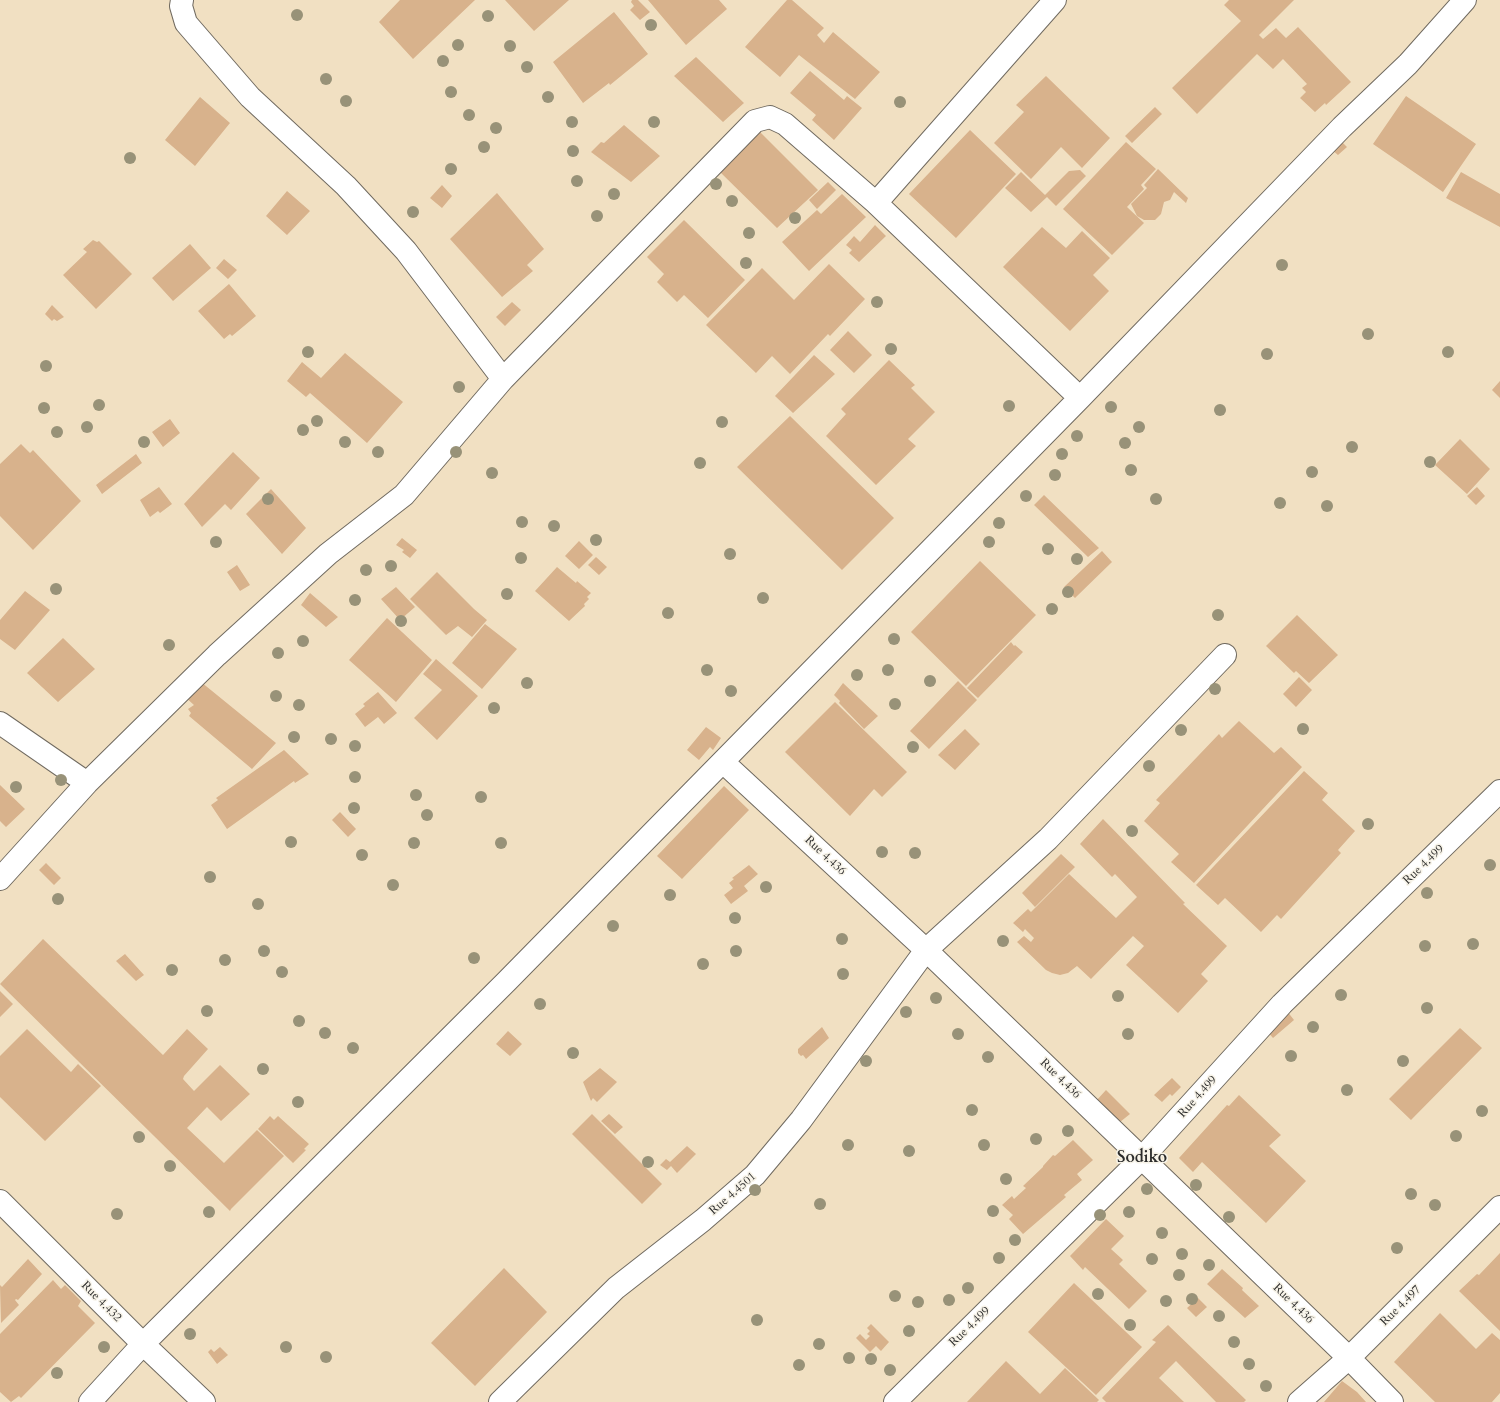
<!DOCTYPE html>
<html>
<head>
<meta charset="utf-8">
<style>
	body { margin:0 }
	canvas { display:block; background:#f1e0c2 }
</style>
</head>
<body>
<canvas width="1500" height="1402"></canvas>
<script>
const g = document.querySelector('canvas').getContext('2d');
g.lineJoin = 'round';
function paint(path, color) { g.fillStyle = color; g.fill(path, 'evenodd'); }
const shape = rows => new Path2D(rows.map(r => 'M' + r).join(''));
function stroke(path, color, width, dash) { g.strokeStyle = color; g.lineWidth = width; g.lineCap = dash ? 'butt' : 'round'; g.setLineDash(dash || []); g.stroke(path); }
function write(font, color, halo, rows, align = 'center') {
  g.font = font + ' Cardo,serif'; g.lineWidth = 3; g.setLineDash([]); g.textBaseline = 'middle'; g.strokeStyle = halo; g.fillStyle = color; for (const [text, x, y, turn = 0] of rows) {
    g.save(); g.translate(x, y); g.rotate((+turn || 0) * Math.PI / 180); g.textAlign = isNaN(turn) ? turn : align; if (halo) g.strokeText(text, 0, 0); g.fillText(text, 0, 0); g.restore();
  }
}
const building = shape([
	[400,0,475,0,413,59,379,22],
	[505,0,569,0,534,31],
	[632,0,638,0,650,12,640,20,630,10,634,6,631,2],
	[648,0,719,0,727,9,686,45],
	[787,0,792,0,824,28,817,35,824,43,833,32,880,72,855,99,799,55,780,77,745,47],
	[1229,0,1294,0,1259,35,1263,39,1276,28,1286,38,1298,27,1351,82,1326,105,1325,103,1315,112,1300,98,1306,92,1302,88,1307,84,1283,59,1273,69,1257,54,1197,114,1172,88,1241,21,1224,5],
	[614,12,648,54,610,85,609,83,583,103,553,62],
	[696,57,744,103,723,122,674,76],
	[810,71,844,100,847,96,862,108,834,140,812,120,816,115,790,93],
	[1046,76,1110,138,1082,168,1061,147,1031,179,994,143,1024,112,1016,105],
	[1406,96,1476,144,1443,192,1373,144],
	[200,97,230,123,195,166,165,140],
	[1155,107,1162,114,1132,143,1125,136],
	[624,125,660,156,631,182,591,152,601,142,604,143],
	[970,130,1016,174,956,238,909,194],
	[760,132,818,190,777,228,720,172],
	[1340,140,1347,147,1338,155,1331,149],
	[1126,142,1156,169,1141,185,1144,189,1127,207,1144,223,1112,255,1063,209],
	[1158,169,1188,198,1186,203,1174,192,1170,200,1164,202,1161,214,1155,220,1144,220,1137,216,1131,204,1147,188,1144,185],
	[1080,170,1086,176,1056,206,1047,197,1031,212,1005,188,1021,172,1045,195,1069,171],
	[1461,172,1500,194,1500,227,1446,198],
	[828,182,836,190,817,209,809,200],
	[442,185,452,196,442,208,430,198],
	[287,191,310,211,287,235,266,216],
	[497,193,544,249,527,265,533,271,502,297,450,239],
	[842,194,866,217,809,271,782,242,817,210,821,214],
	[684,220,745,280,708,318,684,295,677,302,657,282,664,274,647,257],
	[875,225,886,236,859,262,849,253,852,250,846,245,854,236,860,242],
	[1042,227,1066,248,1082,231,1110,258,1093,275,1109,291,1070,331,1003,267],
	[93,240,97,242,99,241,132,274,96,309,63,275,87,252,83,249],
	[190,244,211,268,173,301,152,278],
	[224,259,237,270,228,279,216,268],
	[829,264,865,299,830,336,828,334,790,374,772,356,756,373,706,325,762,268,794,300],
	[229,284,256,316,232,336,230,334,224,339,198,311],
	[512,302,521,310,505,326,496,317],
	[52,305,64,317,57,321,54,319,52,321,45,314],
	[848,331,872,355,854,373,830,350],
	[345,353,403,402,367,443,310,393,306,397,287,381,302,362,321,378],
	[814,355,835,374,793,413,775,396],
	[889,360,915,385,911,388,935,412,908,439,916,446,876,485,826,436,846,414,841,409],
	[1500,381,1500,398,1492,390],
	[790,416,894,518,842,570,737,467],
	[170,419,180,433,163,447,152,432],
	[1460,439,1490,469,1467,494,1435,465],
	[21,444,30,453,33,450,81,501,33,550,0,516,0,464],
	[233,452,260,478,231,510,225,504,202,527,184,504],
	[136,454,142,463,102,494,96,485],
	[159,487,172,504,160,513,158,511,150,517,140,500],
	[1477,487,1485,496,1476,505,1467,496],
	[271,489,306,528,282,554,246,514],
	[1044,495,1099,548,1088,557,1034,505],
	[402,538,417,550,410,558,402,552,404,550,396,545],
	[579,541,593,555,579,569,565,556],
	[1102,551,1112,562,1075,598,1064,587],
	[596,557,607,567,599,575,588,565],
	[980,561,1036,615,966,686,911,632],
	[237,565,250,585,240,591,227,572],
	[557,567,576,583,577,581,591,593,587,597,589,599,584,604,585,606,569,621,535,591],
	[437,572,474,609,487,620,472,637,458,626,446,635,410,599],
	[396,587,415,607,400,620,381,599],
	[25,591,50,610,15,650,0,639,0,620],
	[310,593,338,617,326,627,301,605],
	[1297,615,1338,655,1309,683,1296,671,1294,673,1266,646],
	[387,618,432,660,396,702,349,660],
	[485,624,517,649,482,689,452,663],
	[63,638,95,669,58,702,27,673],
	[1011,642,1014,646,1015,645,1023,652,978,698,967,688],
	[436,659,478,696,437,740,414,718,442,690,423,674],
	[1299,677,1312,690,1296,707,1283,694],
	[958,681,977,700,929,749,910,731],
	[201,682,276,743,252,769,189,716,191,713,188,709,194,705,184,696],
	[843,683,878,716,864,729,839,703,840,701,834,695],
	[378,692,397,713,384,724,378,717,365,727,355,714,365,706,363,704],
	[835,702,907,772,882,797,874,789,850,816,785,752],
	[1239,721,1274,753,1281,747,1302,767,1194,883,1171,862,1179,854,1144,821,1160,803,1156,800,1219,734,1222,738],
	[706,727,721,738,713,750,710,747,699,760,687,750],
	[965,729,980,744,955,770,938,755],
	[284,750,309,774,295,783,294,781,227,829,211,805,218,800,216,798],
	[1304,771,1328,793,1322,800,1355,831,1338,850,1341,853,1281,919,1277,915,1261,932,1225,898,1218,905,1196,885],
	[0,785,25,809,6,827,0,821],
	[724,786,749,810,682,879,657,856],
	[340,812,356,829,348,837,332,820],
	[1103,819,1185,903,1183,904,1227,946,1201,974,1208,981,1178,1013,1126,965,1144,946,1133,936,1091,979,1077,966,1068,973,1060,975,1052,973,1046,970,1017,942,1024,936,1031,942,1034,938,1025,929,1023,932,1013,923,1028,909,1031,912,1069,874,1116,918,1137,897,1115,874,1112,877,1080,844],
	[1061,854,1075,867,1035,907,1022,893],
	[46,863,61,878,54,885,39,870],
	[749,865,758,874,744,886,748,891,731,904,724,895,733,888,729,883,734,879,732,878],
	[43,939,163,1055,187,1029,208,1049,184,1076,183,1079,194,1091,220,1065,250,1094,221,1121,207,1107,187,1128,224,1163,257,1130,284,1156,231,1209,230,1211,0,984],
	[125,954,144,975,136,981,116,961],
	[0,991,13,1004,0,1017],
	[1287,1011,1294,1020,1273,1038,1266,1030],
	[822,1027,829,1038,806,1059,803,1055,801,1056,798,1053,798,1049],
	[1460,1028,1482,1048,1411,1120,1389,1099],
	[27,1029,71,1072,78,1064,101,1086,45,1141,0,1097,0,1056],
	[508,1031,522,1044,510,1056,496,1044],
	[600,1068,617,1082,597,1102,593,1098,591,1101,583,1082],
	[1172,1078,1181,1087,1172,1096,1170,1094,1162,1102,1154,1095],
	[1106,1090,1130,1114,1120,1122,1096,1101],
	[1239,1095,1281,1135,1269,1146,1306,1181,1266,1223,1202,1162,1193,1172,1179,1158,1227,1105,1229,1106],
	[592,1114,662,1184,642,1204,572,1134],
	[609,1114,623,1127,615,1134,601,1121],
	[270,1116,274,1120,278,1116,309,1144,304,1149,306,1150,293,1163,258,1129],
	[1073,1140,1093,1160,1077,1174,1082,1180,1064,1195,1066,1197,1023,1234,1009,1219,1013,1215,1002,1205,1012,1196,1014,1199,1026,1188,1023,1186,1043,1167,1043,1166,1053,1155,1055,1156],
	[687,1146,696,1154,677,1173,671,1166,667,1170,660,1165,666,1159,670,1162],
	[1106,1219,1124,1236,1111,1249,1123,1260,1119,1264,1147,1291,1129,1309,1085,1267,1083,1270,1070,1256],
	[1500,1253,1500,1331,1459,1291,1477,1274,1479,1275],
	[28,1259,42,1274,18,1300,16,1299,15,1300,19,1305,1,1323,0,1285,2,1287],
	[504,1268,547,1312,475,1386,431,1343],
	[1222,1269,1243,1288,1242,1290,1259,1306,1245,1318,1207,1284],
	[53,1280,61,1289,65,1285,81,1301,78,1306,95,1323,21,1398,19,1396,11,1402,0,1392,0,1334],
	[1074,1283,1142,1347,1096,1395,1028,1332],
	[1198,1298,1207,1307,1196,1317,1187,1308],
	[1440,1313,1476,1349,1492,1333,1500,1340,1500,1393,1492,1402,1435,1402,1394,1362],
	[871,1324,889,1342,881,1351,876,1346,870,1352,856,1338,860,1334,866,1340,870,1336,867,1334,870,1331,867,1328],
	[1168,1325,1246,1400,1244,1402,1216,1402,1176,1361,1159,1378,1184,1402,1106,1402,1102,1398,1156,1342,1152,1340],
	[220,1347,228,1355,217,1364,208,1352,211,1349,214,1352],
	[1006,1361,1040,1394,1065,1368,1099,1400,1097,1402,967,1402],
	[1342,1381,1357,1392,1366,1402,1324,1402]
]);
const street = shape([
	[182,0,181,6,186,23,250,97,346,186,406,251,503,379],
	[1055,0,876,203,1080,398],
	[0,723,87,783],
	[723,762,926,950,1349,1358,1392,1402],
	[0,879,87,783,217,655,328,554,404,495,503,379,755,121,770,117,785,124,876,203],
	[0,1201,143,1344,204,1402],
	[90,1402,143,1344,507,981,1080,398,1342,127,1408,64,1465,0],
	[500,1402,616,1288,703,1220,755,1175,801,1120,926,950,1048,839,1225,655],
	[895,1402,1142,1158,1282,1004,1500,791],
	[1299,1402,1349,1358,1500,1207]
]);
const trees = [
	[297,15],
	[488,16],
	[651,25],
	[458,45],
	[510,46],
	[443,61],
	[527,67],
	[326,79],
	[451,92],
	[548,97],
	[346,101],
	[900,102],
	[469,115],
	[572,122],
	[654,122],
	[496,128],
	[484,147],
	[573,151],
	[130,158],
	[451,169],
	[577,181],
	[716,184],
	[614,194],
	[732,201],
	[413,212],
	[597,216],
	[795,218],
	[749,233],
	[746,263],
	[1282,265],
	[877,302],
	[1368,334],
	[891,349],
	[308,352],
	[1448,352],
	[1267,354],
	[46,366],
	[459,387],
	[99,405],
	[1009,406],
	[1111,407],
	[44,408],
	[1220,410],
	[317,421],
	[722,422],
	[87,427],
	[1139,427],
	[303,430],
	[57,432],
	[1077,436],
	[144,442],
	[345,442],
	[1125,443],
	[1352,447],
	[378,452],
	[456,452],
	[1062,454],
	[1430,462],
	[700,463],
	[1131,470],
	[1312,472],
	[492,473],
	[1055,475],
	[1026,496],
	[268,499],
	[1156,499],
	[1280,503],
	[1327,506],
	[522,522],
	[999,523],
	[554,526],
	[596,540],
	[216,542],
	[989,542],
	[1048,549],
	[730,554],
	[521,558],
	[1077,559],
	[391,566],
	[366,570],
	[56,589],
	[1068,592],
	[507,594],
	[763,598],
	[355,600],
	[1052,609],
	[668,613],
	[1218,615],
	[401,621],
	[894,639],
	[303,641],
	[169,645],
	[278,653],
	[707,670],
	[888,670],
	[857,675],
	[930,681],
	[527,683],
	[1215,689],
	[731,691],
	[276,696],
	[895,704],
	[299,705],
	[494,708],
	[1303,729],
	[1181,730],
	[294,737],
	[331,739],
	[355,746],
	[913,747],
	[1149,766],
	[355,777],
	[61,780],
	[16,787],
	[416,795],
	[481,797],
	[354,808],
	[427,815],
	[1368,824],
	[1132,831],
	[291,842],
	[414,843],
	[501,843],
	[882,852],
	[915,853],
	[362,855],
	[1490,865],
	[210,877],
	[393,885],
	[766,887],
	[1427,893],
	[670,895],
	[58,899],
	[258,904],
	[735,918],
	[613,926],
	[842,939],
	[1003,941],
	[1473,944],
	[1425,946],
	[264,951],
	[736,951],
	[474,958],
	[225,960],
	[703,964],
	[172,970],
	[282,972],
	[843,974],
	[1341,995],
	[1118,996],
	[936,998],
	[540,1004],
	[1427,1008],
	[207,1011],
	[906,1012],
	[299,1021],
	[1313,1027],
	[325,1033],
	[958,1034],
	[1128,1034],
	[353,1048],
	[573,1053],
	[1291,1056],
	[988,1057],
	[866,1061],
	[1403,1061],
	[263,1069],
	[1347,1090],
	[298,1102],
	[972,1110],
	[1482,1111],
	[1068,1131],
	[1456,1136],
	[139,1137],
	[1036,1139],
	[848,1145],
	[984,1145],
	[909,1151],
	[648,1162],
	[170,1166],
	[1006,1179],
	[1196,1185],
	[1147,1189],
	[755,1190],
	[1411,1194],
	[820,1204],
	[1435,1205],
	[993,1211],
	[209,1212],
	[1129,1212],
	[117,1214],
	[1100,1215],
	[1229,1217],
	[1162,1233],
	[1015,1240],
	[1397,1248],
	[1182,1254],
	[999,1258],
	[1152,1259],
	[1209,1265],
	[1179,1275],
	[968,1288],
	[1098,1294],
	[895,1296],
	[1192,1299],
	[949,1300],
	[1166,1301],
	[918,1302],
	[1219,1316],
	[757,1320],
	[1130,1325],
	[909,1331],
	[190,1334],
	[1234,1342],
	[819,1344],
	[104,1347],
	[286,1347],
	[326,1357],
	[849,1358],
	[871,1359],
	[1249,1364],
	[799,1365],
	[890,1370],
	[57,1373],
	[1266,1386]
];
const streetNames = [
	["Rue 4.436",825,856,43],
	["Rue 4.499",1424,865,-44],
	["Rue 4.436",1060,1079,44],
	["Rue 4.499",1198,1097,-48],
	["Rue 4.4501",733,1194,-41],
	["Rue 4.432",101,1302,45],
	["Rue 4.436",1293,1304,44],
	["Rue 4.497",1401,1306,-45],
	["Rue 4.499",970,1327,-44]
];
const districtNames = [
	["Sodiko",1142,1158]
];
paint(building, '#d8b28c');
stroke(street, '#706a60', 24);
stroke(street, '#fff', 22);
g.fillStyle = '#989278';
for (const [x, y] of trees) { g.beginPath(); g.arc(x, y, 6, 0, 2 * Math.PI); g.fill(); }
write('12px', '#2b2b2b', '#f7f3e8', streetNames);
write('bold 16px', '#2b2b2b', '#f7f3e8', districtNames);
</script>
</body>
</html>
